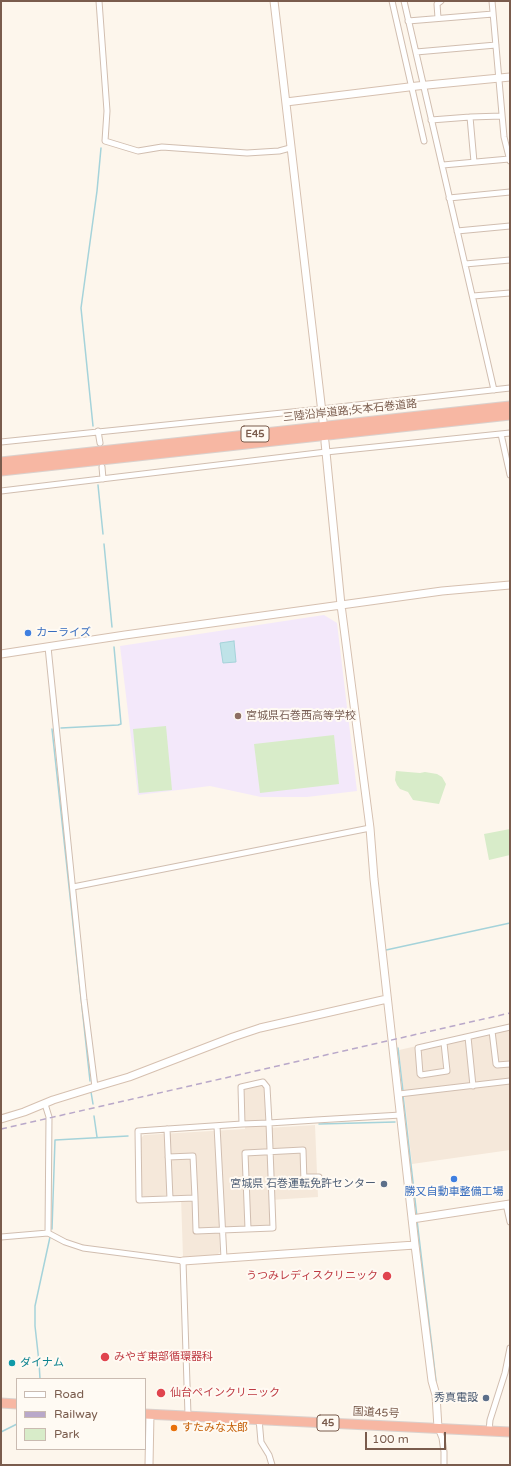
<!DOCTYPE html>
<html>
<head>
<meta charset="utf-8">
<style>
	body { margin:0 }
	#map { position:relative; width:511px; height:1466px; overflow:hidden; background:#fdf6ec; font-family:"Varela Round",sans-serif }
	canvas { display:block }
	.frame { position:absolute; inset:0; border:2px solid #7a5c4d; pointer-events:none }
	.legend { position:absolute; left:16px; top:1378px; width:130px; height:72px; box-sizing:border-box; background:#fffaf3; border:1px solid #cabbb1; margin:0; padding:5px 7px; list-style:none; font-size:12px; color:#7a5c4d }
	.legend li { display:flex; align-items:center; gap:8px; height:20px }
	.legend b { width:20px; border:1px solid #cabbb1 }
	.scale { position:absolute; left:365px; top:1432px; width:81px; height:18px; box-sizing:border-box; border:2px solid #7a5c4d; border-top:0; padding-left:5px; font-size:12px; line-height:14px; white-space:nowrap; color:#7a5c4d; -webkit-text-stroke:3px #fffaf3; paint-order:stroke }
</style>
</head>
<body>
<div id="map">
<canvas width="511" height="1466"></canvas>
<div class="frame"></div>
<ul class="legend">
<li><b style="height:5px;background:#fff"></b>Road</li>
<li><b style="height:5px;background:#b9a8c9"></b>Railway</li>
<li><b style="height:11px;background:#d8ecc9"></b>Park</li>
</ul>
<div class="scale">100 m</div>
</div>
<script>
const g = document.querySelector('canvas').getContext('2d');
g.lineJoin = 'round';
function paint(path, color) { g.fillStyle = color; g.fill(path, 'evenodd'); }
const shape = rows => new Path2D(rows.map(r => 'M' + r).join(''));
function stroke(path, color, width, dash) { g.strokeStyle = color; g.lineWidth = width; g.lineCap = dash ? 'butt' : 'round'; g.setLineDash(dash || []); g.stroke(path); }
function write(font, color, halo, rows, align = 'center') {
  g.font = font + ' "Varela Round","Noto Sans JP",sans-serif'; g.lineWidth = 4; g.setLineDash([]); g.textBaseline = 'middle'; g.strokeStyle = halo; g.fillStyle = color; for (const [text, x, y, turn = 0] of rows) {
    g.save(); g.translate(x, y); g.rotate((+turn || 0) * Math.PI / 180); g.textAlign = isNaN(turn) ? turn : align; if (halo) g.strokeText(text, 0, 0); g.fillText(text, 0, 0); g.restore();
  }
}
const residential = shape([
	[510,1025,510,1150,412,1164,399,1050],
	[261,1085,265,1088,267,1128,315,1125,318,1197,270,1200,271,1223,268,1226,219,1228,220,1252,217,1255,183,1257,181,1197,145,1198,142,1195,141,1138,144,1135,245,1129,243,1092,245,1088]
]);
const education = shape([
	[324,615,337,623,357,791,307,797,261,797,210,786,138,795,120,646]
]);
const green = shape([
	[166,726,172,790,139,793,133,729],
	[334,735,339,784,260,793,254,744],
	[396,771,420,773,425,772,437,774,442,777,446,784,439,804,413,800,408,792,400,789,397,785,395,780],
	[510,829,510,855,489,860,484,834]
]);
const water = shape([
	[234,641,236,662,223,663,220,643,234,641]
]);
const stream = shape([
	[93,426,81,308,97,191,101,148],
	[98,485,103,534],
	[104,544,112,627],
	[61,728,118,725,121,724,114,647],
	[52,729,90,1081],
	[386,950,510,923],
	[398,1048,403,1091],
	[91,1092,93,1104],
	[403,1095,417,1217],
	[94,1116,97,1137],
	[319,1124,395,1122],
	[417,1220,436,1381],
	[52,1229,55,1140,128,1136],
	[40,1379,39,1362,35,1326,35,1306,50,1237],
	[1,1432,17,1424]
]);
const street = shape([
	[99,1,107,111,105,141,138,151,162,147,247,153,279,151,290,148],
	[392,1,424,141],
	[404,1,494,390],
	[492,1,504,137,510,161],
	[438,18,437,4,441,1],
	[408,21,493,14],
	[416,52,496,45],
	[470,117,474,162],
	[431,120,470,117,502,116],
	[443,165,509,159],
	[449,198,510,192],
	[457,231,510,226],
	[465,264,510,260],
	[473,296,510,293],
	[98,431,100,443],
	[501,434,510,475],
	[1,442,321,409,510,388],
	[102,467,103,479],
	[1,491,326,452,510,433],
	[48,647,84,1000,95,1087],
	[73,887,370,828],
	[492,1031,496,1064,497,1065,510,1064],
	[468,1037,473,1086],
	[444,1043,447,1071,421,1075,420,1074,418,1048,510,1027],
	[399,1094,510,1081],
	[45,1104,49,1117,48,1233],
	[242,1124,241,1087,263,1082,267,1087,269,1123,273,1228,196,1231,195,1198,139,1200,138,1131,242,1124,269,1123,316,1120,401,1115],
	[217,1126,224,1258],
	[167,1129,170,1199],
	[168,1157,193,1156,195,1198],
	[304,1177,319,1177],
	[506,1204,510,1222],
	[248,1229,245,1153,303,1150,304,1182,271,1184],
	[1,1237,48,1233,65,1242,83,1248,183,1261,188,1415],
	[259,1419,261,1442,269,1455,272,1465],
	[438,1428,442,1438,444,1452,444,1465],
	[489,1431,490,1420,505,1373,510,1348]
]);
const secondary = shape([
	[274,1,323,421],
	[286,102,417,86,510,77],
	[325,442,341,605,370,828,374,879,415,1245,432,1381,436,1395,438,1428],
	[1,654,125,635,442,591,510,585],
	[1,1119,24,1112,53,1100,95,1087,129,1077,233,1037,260,1028,387,999],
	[412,1219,510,1204],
	[183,1261,415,1245],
	[149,1465,150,1414]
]);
const highway = shape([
	[1,462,510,406],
	[1,471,510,415],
	[1,1403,17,1404],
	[145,1414,510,1432]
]);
const rail = shape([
	[1,1129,510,1013]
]);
const markers = [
	[28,633,4,"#3f7fe0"],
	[238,716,4,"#8d6e63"],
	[454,1179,4,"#3f7fe0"],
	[384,1184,4,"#5c6f8a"],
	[387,1276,5,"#e0444e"],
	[105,1357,5,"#e0444e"],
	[12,1363,4,"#0f9aa8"],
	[161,1393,5,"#e0444e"],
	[486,1398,4,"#5c6f8a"],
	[174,1428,4,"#e8710a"]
];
const shields = [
	[255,434,28],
	[328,1423,22]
];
const shieldNames = [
	["E45",255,434],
	["45",328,1423]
];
const streetNames = [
	["三陸沿岸道路;矢本石巻道路",350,411,-6],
	["国道45号",376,1413,3]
];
const shopNames = [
	["カーライズ",36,633],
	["勝又自動車整備工場",454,1192,"center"]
];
const educationNames = [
	["宮城県石巻西高等学校",246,716]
];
const serviceNames = [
	["宮城県 石巻運転免許センター",376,1184],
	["秀真電設",478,1398]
];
const healthNames = [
	["うつみレディスクリニック",378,1276,"right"],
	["みやぎ東部循環器科",114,1357],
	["仙台ペインクリニック",170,1393]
];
const cultureNames = [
	["ダイナム",20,1363]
];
const foodNames = [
	["すたみな太郎",182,1428]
];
paint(residential, '#f5e8da');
paint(education, '#f3e8fa');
paint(green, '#d8ecc9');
paint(water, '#bfe3e8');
stroke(water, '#a5d3da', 1);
stroke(stream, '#a5d3da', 1.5);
stroke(street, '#d1beb0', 7);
stroke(secondary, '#d6c0b0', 9);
stroke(highway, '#dad1cd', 11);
stroke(street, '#fff', 5);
stroke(secondary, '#fff', 7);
stroke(highway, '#f7b7a3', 9);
stroke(rail, '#b9a8c9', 1.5, [6, 4]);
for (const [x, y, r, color] of markers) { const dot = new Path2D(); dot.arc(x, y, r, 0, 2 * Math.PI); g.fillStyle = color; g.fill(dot); stroke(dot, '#fffaf3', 1.5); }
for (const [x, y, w] of shields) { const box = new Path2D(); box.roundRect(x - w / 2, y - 8, w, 16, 3); g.fillStyle = '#fffaf3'; g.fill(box); stroke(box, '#7a5c4d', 1); }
write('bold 10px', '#7a5c4d', null, shieldNames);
write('11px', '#7a5c4d', '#fffaf3', streetNames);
write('11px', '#366cbe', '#fffaf3', shopNames, 'left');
write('11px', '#785e54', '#fffaf3', educationNames, 'left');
write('11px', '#4e5e75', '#fffaf3', serviceNames, 'right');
write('11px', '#be3a42', '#fffaf3', healthNames, 'left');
write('11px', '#0d838f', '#fffaf3', cultureNames, 'left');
write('11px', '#c56008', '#fffaf3', foodNames, 'left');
</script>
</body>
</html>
